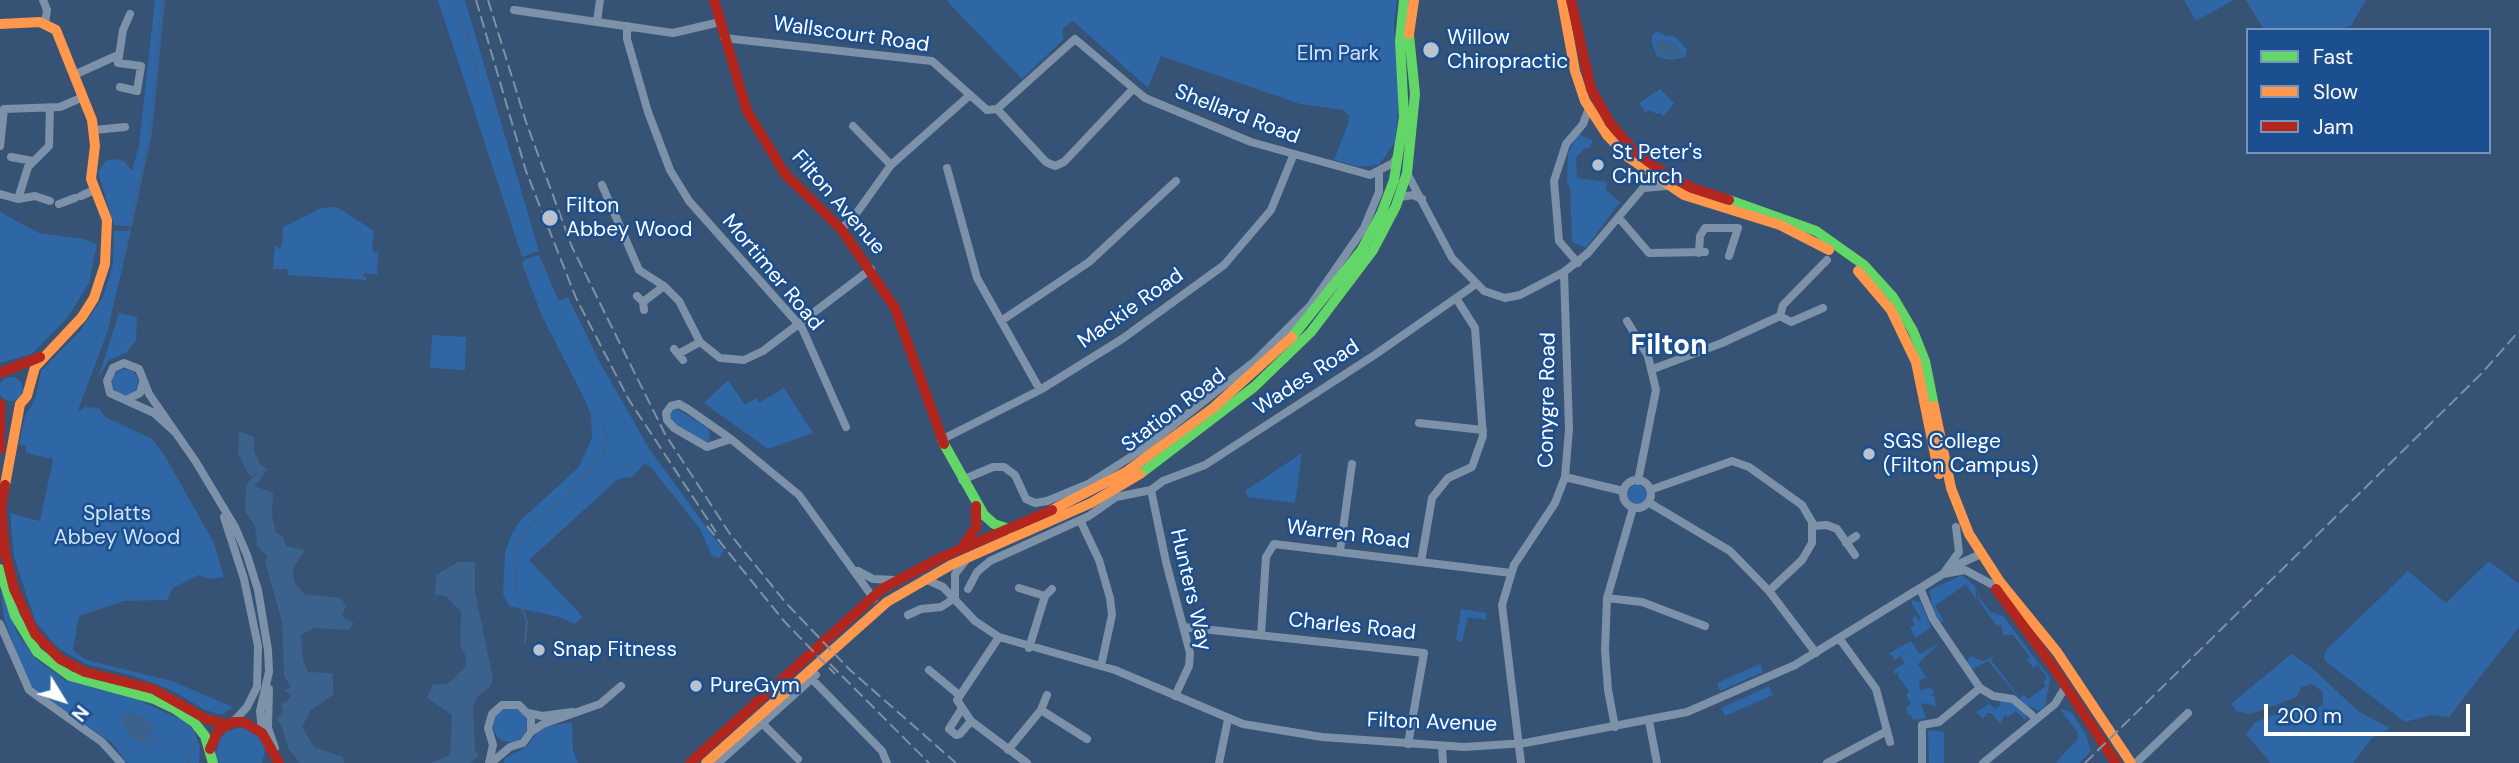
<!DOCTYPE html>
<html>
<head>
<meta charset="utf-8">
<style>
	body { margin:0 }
	#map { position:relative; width:2519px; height:763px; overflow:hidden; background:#365274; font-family:"DM Sans",sans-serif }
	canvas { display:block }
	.legend { position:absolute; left:2246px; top:28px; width:245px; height:126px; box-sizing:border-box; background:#1b4f8f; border:2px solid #7695bc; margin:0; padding:9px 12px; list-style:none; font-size:21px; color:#fff }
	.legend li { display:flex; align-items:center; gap:14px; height:35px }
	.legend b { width:35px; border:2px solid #7695bc }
	.north { position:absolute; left:28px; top:665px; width:70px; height:70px; -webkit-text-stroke:5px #1b4f8f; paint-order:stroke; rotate:128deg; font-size:19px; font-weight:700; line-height:28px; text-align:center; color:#fff }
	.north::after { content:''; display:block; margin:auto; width:24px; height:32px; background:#fff; clip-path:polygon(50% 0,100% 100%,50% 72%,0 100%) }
	.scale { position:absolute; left:2264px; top:704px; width:206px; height:32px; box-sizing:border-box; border:4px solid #fff; border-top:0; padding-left:9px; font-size:21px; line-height:24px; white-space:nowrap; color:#fff; -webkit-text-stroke:5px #1b4f8f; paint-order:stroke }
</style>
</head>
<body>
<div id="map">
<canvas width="2519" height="763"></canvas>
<ul class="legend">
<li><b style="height:9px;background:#63d668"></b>Fast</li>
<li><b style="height:9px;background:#ff974d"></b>Slow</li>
<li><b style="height:9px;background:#b3261e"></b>Jam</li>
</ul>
<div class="north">N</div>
<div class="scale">200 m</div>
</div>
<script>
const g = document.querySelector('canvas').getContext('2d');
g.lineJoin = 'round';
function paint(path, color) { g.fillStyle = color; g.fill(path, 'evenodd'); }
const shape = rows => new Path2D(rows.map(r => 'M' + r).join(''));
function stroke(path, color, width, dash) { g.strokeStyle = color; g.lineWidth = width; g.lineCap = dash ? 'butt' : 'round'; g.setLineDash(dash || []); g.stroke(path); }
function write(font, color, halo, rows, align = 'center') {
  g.font = font + ' "DM Sans",sans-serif'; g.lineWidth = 5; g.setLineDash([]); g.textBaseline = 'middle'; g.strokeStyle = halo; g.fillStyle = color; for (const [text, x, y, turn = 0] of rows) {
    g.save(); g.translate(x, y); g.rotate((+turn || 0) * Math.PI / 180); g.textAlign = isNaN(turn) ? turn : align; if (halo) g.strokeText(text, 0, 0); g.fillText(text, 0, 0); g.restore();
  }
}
const green = shape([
	[155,0,165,0,152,133,132,227,114,225,98,172,106,161,114,159,124,161,132,171,139,145],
	[438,0,465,0,539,251,522,257],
	[946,0,1397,0,1394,25,1399,99,1395,142,1379,165,1359,167,1334,160,1348,124,1349,116,1343,110,1300,104,1161,56,1148,88,1073,21,1062,29,1064,39,1022,79],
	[2184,0,2234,0,2196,21],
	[2246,0,2366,0,2351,26,2336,30,2264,30],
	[1657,31,1666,36,1674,36,1687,49,1685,57,1672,60,1657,57,1652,43,1652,36],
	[1660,89,1674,103,1663,117,1661,113,1657,114,1649,110,1645,113,1639,103],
	[1578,134,1593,140,1589,149,1585,148,1576,157,1577,178,1607,182,1606,190,1620,202,1586,248,1572,242,1570,188,1567,182,1568,153],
	[337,207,374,231,372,250,375,253,378,250,377,275,365,273,362,276,366,277,366,280,285,275,289,273,286,269,273,269,275,245,279,249,282,246,283,227,321,208],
	[0,212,39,233,84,239,97,244,89,283,68,317,32,354,0,363],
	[114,231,131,231,107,333,77,413,85,407,99,408,105,417,152,439,165,456,214,543,224,577,209,579,199,575,173,588,167,600,124,601,79,616,73,650,86,660,172,681,233,707,222,715,205,710,173,691,134,676,86,664,58,648,35,621,14,557,10,513,40,521,53,459,26,453,26,446,19,444,25,416,35,400,41,371,80,331,103,297,113,264],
	[539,255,559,301,568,297,598,359,650,450,724,551,719,558,712,556,700,529,650,466,644,464,632,477,618,479,529,560,583,617,575,624,559,617,509,606,503,594,505,552,512,534,521,520,579,467,592,438,591,415,586,402,542,316,522,264,524,260],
	[119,313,137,317,136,340,126,353,109,360,98,378],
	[432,335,466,337,465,370,430,368],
	'112 382a13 13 0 1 1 26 0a13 13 0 1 1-26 0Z',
	'-1 389a12 12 0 1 1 24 0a12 12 0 1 1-24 0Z',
	[728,380,745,405,756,398,759,403,784,388,813,433,768,449,704,403],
	[677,409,708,428,710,440,707,442,670,422,670,412],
	[1302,453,1295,503,1248,497,1245,491],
	'1627 495a10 10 0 1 1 20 0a10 10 0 1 1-20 0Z',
	[2489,561,2519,584,2519,627,2449,717,2431,715,2405,722,2325,661,2324,656,2327,649,2408,571,2446,603],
	[1962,575,1975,586,1977,601,1966,584,1935,606,1944,621,1940,624,1932,608,1930,590],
	[0,587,17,633,37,660,65,680,136,699,184,721,194,730,200,747,199,763,127,763,112,743,36,691,26,679,4,618],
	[1977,588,1980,599,1991,612,2003,616,2050,678,2045,706,2040,711,2024,704,1988,661,1971,670,1966,662,1970,656,1983,661,1994,656,1991,660,2020,698,2024,695,2028,699,2046,686,2043,682,2047,678,2038,665,2033,668,2028,660,2024,663,2030,657,2013,635,2003,635,2001,624,1997,626,1979,601],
	[1913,600,1921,603,1931,627,1916,638,1910,628,1915,625,1912,620,1915,615,1919,621,1921,619,1911,602],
	[1461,609,1486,613,1486,620,1468,617,1462,642,1456,640],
	[1911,641,1920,654,1939,643,1918,664,1926,677,1932,672,1926,678,1919,680,1920,690,1931,688,1935,693,1931,694,1935,697,1936,706,1921,703,1926,718,1913,720,1911,715,1908,715,1906,707,1911,704,1906,695,1909,691,1897,675,1900,671,1895,674,1893,670,1905,663,1900,656,1893,661,1893,656,1888,654],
	[2291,654,2311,667,2358,711,2390,728,2371,739,2353,763,2271,763,2246,734,2255,722,2299,705,2314,711,2323,704,2323,692,2312,684,2301,687,2297,697,2251,714,2236,711,2231,704],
	[1760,664,1763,672,1720,691,1717,683],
	[1769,686,1773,695,1725,716,1721,708],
	[1982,695,1995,709,2001,704,1998,700,2009,700,2026,714,2026,721,2016,711,2008,717,2005,715,2000,724,1991,713,1987,713,1983,719,1976,712,1989,704],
	'493 725a17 17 0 1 1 34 0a17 17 0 1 1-34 0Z',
	[2059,708,2072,713,2085,733,2091,751,2079,763,2055,763,2077,740,2078,733],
	[572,722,573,751,578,763,504,763,504,759,526,747,541,728],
	[243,727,252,729,264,742,265,752,262,763,219,763,216,755,220,739,227,731],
	[1928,730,1944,732,1944,763,1929,763]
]);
const water = shape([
	[1661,40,1676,44,1683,55,1673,58,1658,53,1656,42],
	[239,431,254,437,254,451,260,464,268,469,255,486,273,493,272,515,276,533,283,536,286,546,305,550,293,568,294,581,304,594,341,598,346,606,342,616,354,623,349,630,314,628,301,635,303,661,308,672,333,673,333,695,311,710,302,727,314,747,343,757,344,763,300,763,288,748,281,724,277,720,283,710,281,704,286,702,291,696,284,690,291,687,284,676,282,622,265,562,267,556,257,546,255,526,245,511,246,485,258,471,251,477,247,472,238,453],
	[458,562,475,562,475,591,493,679,490,687,478,696,473,705,475,750,479,756,470,763,430,763,450,755,452,715,427,698,432,685,449,683,466,666,465,654,460,646,461,612,446,596,435,595,436,575],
	[127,713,143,717,155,728,145,743,134,741,123,724,122,718]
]);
const stream = shape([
	[451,0,457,8,467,35,479,77],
	[122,263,149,141,163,0],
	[525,642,527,622,517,594,514,552,529,527,571,492,605,452,607,434,599,414],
	[144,748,165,737],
	[187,763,196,742]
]);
const street = shape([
	[43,0,47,10,45,23],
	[514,10,673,33,720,22],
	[597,22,600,0],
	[627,26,627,39,648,112,670,170,689,201,802,328,846,427],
	[724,38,932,61,987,110,997,109],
	[74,75,118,55],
	[120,87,137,91,141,66,118,63,123,30,130,14],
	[997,109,1075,39,1145,98,1251,142,1370,175,1393,163,1397,157],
	[997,109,1046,162,1055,166,1064,162,1133,89],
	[853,126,891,165],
	[94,130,125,127],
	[0,146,4,109,60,107,83,97],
	[11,157,33,161],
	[947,168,977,278,1040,390],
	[1407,173,1452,258,1484,291,1505,298,1520,295,1564,272,1588,253,1643,188,1667,186],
	[602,185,639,270,664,286,679,301,700,342,720,358,744,360,763,351,871,269],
	[0,194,18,199,35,196,50,201],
	[81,196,94,190],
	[1400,197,1413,195,1422,199],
	[18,199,28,167,49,146,50,108],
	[59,204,75,198],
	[1619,218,1649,253,1705,252],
	[841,229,853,218,891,165,970,95],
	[1699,253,1700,236,1705,228,1738,228,1729,256],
	[1578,263,1559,241,1554,181,1566,144,1583,124,1589,108],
	[637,296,643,302,644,310],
	[643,302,664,286],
	[1780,316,1791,322,1823,308],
	[1001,321,1089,262,1176,181],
	[1627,321,1648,356,1656,390,1638,481],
	[674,349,683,360],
	[680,353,700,342],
	[1653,369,1722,343,1780,316,1783,305,1827,260],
	[126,400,140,393,143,382],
	[679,404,688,409,731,439,707,447,674,428,667,420,666,413,671,406,679,404],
	[1419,423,1483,430],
	[175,432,154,413,110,393,107,381,113,368,124,363,139,369,149,394,196,462,235,527,247,555,258,590,268,650,269,672,260,711,262,733],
	[731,439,799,495,874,599],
	[941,440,1040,390,1122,339,1224,265,1271,210,1293,156],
	[1565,477,1623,491],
	[962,480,993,467,1004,467,1015,475,1026,499,1035,503,1047,501,1088,484,1143,449,1255,361,1310,306,1364,228,1379,192,1379,172],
	'1623 494a14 14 0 1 1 28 0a14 14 0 1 1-28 0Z',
	[1151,490,1163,481,1205,465,1376,354,1476,284],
	[1151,490,1166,562,1190,653,1189,666,1175,696],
	[1650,490,1732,461,1749,467,1802,505,1812,522,1812,543,1802,560,1769,591],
	[1648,502,1730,551,1769,591,1816,653],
	[224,517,244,579,258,646,257,687,247,707,233,722],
	[1080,520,1099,560,1110,598,1112,615,1101,666],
	[1813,526,1827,525,1837,529,1855,555],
	[1846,543,1856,536],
	[1340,551,1352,464],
	[1421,562,1432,498,1448,478,1472,467,1483,436,1475,328,1456,298],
	[1952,567,1981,554],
	[858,571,873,579,895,580],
	[1943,574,1959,552,1956,527],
	[925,579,943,587,975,621,999,637,1115,670,1243,724,1322,737,1464,747,1525,743,1687,712,1795,665,1943,574,1965,570,1991,584],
	[1019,588,1045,596,1052,589],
	[1920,588,1933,619,1980,688,1993,696,2013,699,2032,715],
	[968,589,977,572,990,561,1089,516,1116,497,1151,490],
	[955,598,955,574,966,560],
	[1607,598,1642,602,1705,626],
	[908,615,921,609,941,607,955,598],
	[0,624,29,690,102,742,121,763],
	[1184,627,1424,653,1408,744],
	[1261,635,1266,557,1274,544,1511,573],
	[999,637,957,700,971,721,1027,763],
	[1839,638,1876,689,1890,742],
	[1029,648,1045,596],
	[929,670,959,695],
	[812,679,882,751,887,763],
	[269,689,268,728,275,748],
	[961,710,949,729,956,735,960,734,971,721],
	[1041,710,1087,739],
	[528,713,542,716,572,712],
	[1649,721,1657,763],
	[763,724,798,759],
	[1615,727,1608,690,1605,650,1607,598,1633,508],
	[531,732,543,724,600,704,621,686],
	[1442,746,1443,763],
	[1008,750,1041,710,1047,695],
	[489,763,493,745,488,728,492,714,502,705,519,705,531,717,531,732,523,743,510,747,491,763],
	[718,763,816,675],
	[1219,763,1228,719],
	[1521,763,1502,605,1514,565,1555,503,1565,477,1569,429,1564,272],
	[1827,763,1887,731],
	[1922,763,1922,725,1939,722,1980,688],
	[1983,763,2055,704,2066,686],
	[2136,763,2188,713]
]);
const fast = shape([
	[1729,200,1816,231,1864,265,1893,297,1913,331,1925,361,1934,406],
	[1292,337,1361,251,1382,212,1394,180,1404,117,1400,41,1404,0],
	[944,444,984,515,994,524,1009,529],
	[1140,474,1254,387,1311,332,1373,250,1396,206,1407,173,1415,94,1409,35,1402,22],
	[0,569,15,616,37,652,70,676,154,699,175,709,194,722,205,736,213,763]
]);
const slow = shape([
	[1562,0,1575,71,1585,101,1607,135,1628,157,1684,195,1780,225,1829,250],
	[0,24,40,22,56,30,92,120,95,146,91,179,107,220,105,264,94,298,82,317,35,367,27,396,20,404,5,485],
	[1409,34,1414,0],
	[1858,271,1891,310,1916,362,1939,474],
	[1934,406,1951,488,1969,534,2000,582,2057,652,2131,763],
	[1052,510,1126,472,1213,408,1292,337],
	[706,763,887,602,951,565,1091,503,1140,474]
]);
const jam = shape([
	[714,0,747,111,785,174,841,229,895,308,944,444],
	[1571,0,1591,89,1610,123,1633,150,1662,172,1692,188,1729,200],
	[0,373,40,357],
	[0,404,0,449],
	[5,485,1,507,5,553,14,589,35,634,60,659,85,672,153,689,206,719,226,724],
	[962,548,976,527,976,506],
	[1996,589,2052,665,2116,763],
	[210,749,218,731,233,722,243,722,262,733,279,763],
	[690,763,882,589,940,558,1052,510]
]);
const rail = shape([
	[476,0,526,171,576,298,629,400,716,532],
	[488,0,526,122,572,247,665,434,730,534,786,603,850,670,956,763],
	[707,526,784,621,835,674],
	[830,664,929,763],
	[2085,763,2482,373,2519,331]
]);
const markers = [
	[1431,50,9,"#b9c2ce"],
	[1598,165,7,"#b9c2ce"],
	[550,218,9,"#b9c2ce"],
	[1869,454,7,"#b9c2ce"],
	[539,650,7,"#b9c2ce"],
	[696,686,7,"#b9c2ce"]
];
const streetNames = [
	["Wallscourt Road",851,35,8],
	["Shellard Road",1237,115,21],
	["Filton Avenue",838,203,49],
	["Mortimer Road",772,273,50],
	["Mackie Road",1131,309,-35],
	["Wades Road",1307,378,-33],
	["Conygre Road",1548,400,-89],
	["Station Road",1174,411,-37],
	["Warren Road",1348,535,7],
	["Hunters Way",1190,590,77],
	["Charles Road",1352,627,6],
	["Filton Avenue",1432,723,2]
];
const poiNames = [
	["Willow",1447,38],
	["Chiropractic",1447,62],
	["St Peter's",1612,153],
	["Church",1612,177],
	["Filton",566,206],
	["Abbey Wood",566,230],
	["SGS College",1883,442],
	["(Filton Campus)",1883,466],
	["Snap Fitness",553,650],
	["PureGym",710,686]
];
const parkNames = [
	["Elm Park",1338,54],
	["Splatts",117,514],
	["Abbey Wood",117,538]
];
const districtNames = [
	["Filton",1669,347]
];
paint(green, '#2f66a5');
paint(water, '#3b618d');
stroke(stream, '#3b618d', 2);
stroke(street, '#7d92a8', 8);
stroke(fast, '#63d668', 10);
stroke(slow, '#ff974d', 10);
stroke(jam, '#b3261e', 10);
stroke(rail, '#7e92a7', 2, [12, 5]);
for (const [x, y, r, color] of markers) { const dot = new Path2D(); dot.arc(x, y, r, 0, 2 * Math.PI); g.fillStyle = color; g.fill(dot); stroke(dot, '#1b4f8f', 2.5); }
write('21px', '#fff', '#1b4f8f', streetNames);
write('21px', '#fff', '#1b4f8f', poiNames, 'left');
write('21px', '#cfe3fa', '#1b4f8f', parkNames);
write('bold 28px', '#fff', '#1b4f8f', districtNames);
</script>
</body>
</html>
